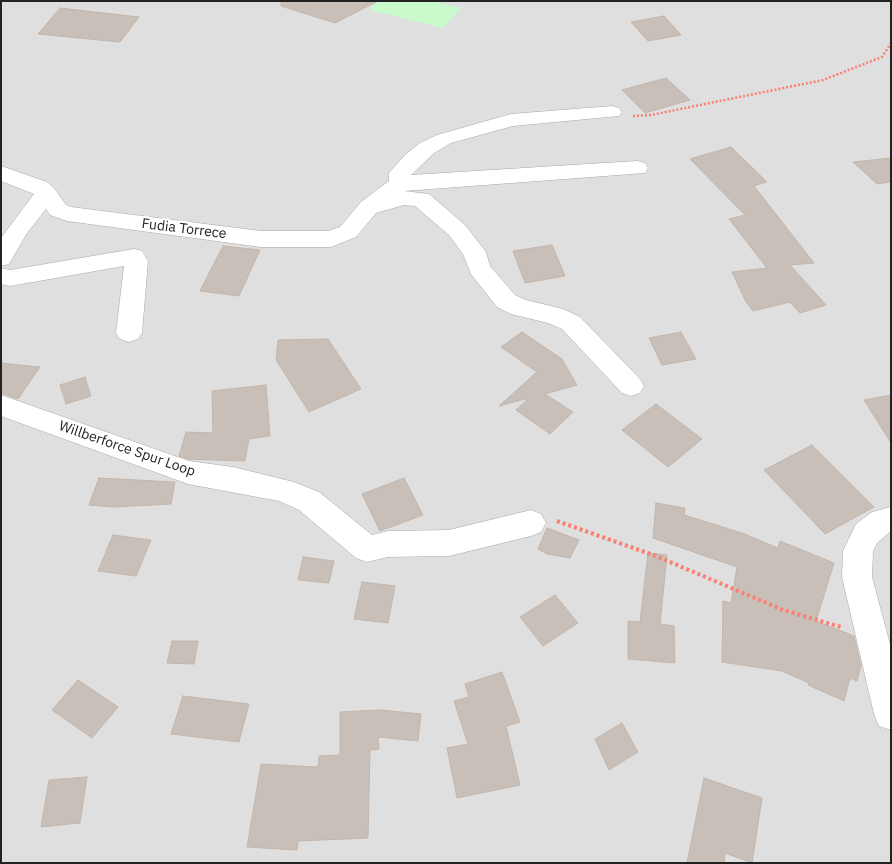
<!DOCTYPE html>
<html>
<head>
<meta charset="utf-8">
<style>
	body { margin:0 }
	#map { position:relative; width:892px; height:864px; overflow:hidden; background:#f2efe9; font-family:"IBM Plex Sans",sans-serif }
	canvas { display:block }
	.frame { position:absolute; inset:0; border:2px solid #222; pointer-events:none }
</style>
</head>
<body>
<div id="map">
<canvas width="892" height="864"></canvas>
<div class="frame"></div>
</div>
<script>
const g = document.querySelector('canvas').getContext('2d');
g.lineJoin = 'round';
function paint(path, color) { g.fillStyle = color; g.fill(path, 'evenodd'); }
const shape = rows => new Path2D(rows.map(r => 'M' + r).join(''));
function stroke(path, color, width, dash) { g.strokeStyle = color; g.lineWidth = width; g.lineCap = dash ? 'butt' : 'round'; g.setLineDash(dash || []); g.stroke(path); }
function write(font, color, halo, rows, align = 'center') {
  g.font = font + ' "IBM Plex Sans",sans-serif'; g.lineWidth = 4.5; g.setLineDash([]); g.textBaseline = 'middle'; g.strokeStyle = halo; g.fillStyle = color; for (const [text, x, y, turn = 0] of rows) {
    g.save(); g.translate(x, y); g.rotate((+turn || 0) * Math.PI / 180); g.textAlign = isNaN(turn) ? turn : align; if (halo) g.strokeText(text, 0, 0); g.fillText(text, 0, 0); g.restore();
  }
}
const residential = shape([
	[1,1,891,1,891,863,1,863]
]);
const park = shape([
	[378,1,433,1,461,8,443,28,369,10]
]);
const building = shape([
	[281,1,378,1,335,23,281,6,281,1],
	[60,8,139,17,120,42,38,34,60,8],
	[664,16,681,35,648,41,631,22,664,16],
	[666,78,690,100,645,113,622,90,666,78],
	[731,147,767,182,754,186,814,263,790,265,826,305,800,313,790,302,753,311,746,302,732,272,767,268,729,219,745,215,690,159,731,147],
	[891,158,891,182,877,184,853,162,891,158],
	[552,245,565,276,525,283,513,251,552,245],
	[223,246,260,250,239,296,200,291,223,246],
	[522,332,562,359,577,385,545,394,573,412,550,434,516,410,529,398,499,406,537,372,501,347,522,332],
	[681,332,696,359,662,365,649,338,681,332],
	[328,339,361,389,309,412,276,360,278,340,328,339],
	[1,363,40,367,18,399,1,393,1,363],
	[85,377,91,396,66,404,60,385,85,377],
	[266,385,270,436,249,439,245,461,188,459,179,456,186,432,213,433,212,391,266,385],
	[891,395,891,443,864,400,891,395],
	[656,404,702,439,668,467,622,430,656,404],
	[812,445,874,507,825,534,764,470,812,445],
	[99,478,175,482,171,504,113,507,89,505,99,478],
	[404,478,423,515,380,531,362,494,404,478],
	[656,503,685,508,684,515,742,533,778,548,780,541,834,563,816,621,854,636,861,666,857,681,850,678,844,701,808,685,809,683,782,671,722,662,723,601,731,603,737,567,653,538,656,503],
	[547,528,579,540,570,558,547,554,538,549,547,528],
	[113,535,151,540,136,576,98,571,113,535],
	[648,553,667,555,660,624,674,626,675,663,628,659,628,621,640,622,648,553],
	[303,557,334,561,329,583,298,580,303,557],
	[362,582,395,586,388,623,354,619,362,582],
	[555,595,578,623,543,646,520,617,555,595],
	[172,641,198,641,194,664,167,663,172,641],
	[502,672,520,722,506,726,520,785,457,798,447,748,468,744,454,701,469,697,465,684,502,672],
	[78,680,118,707,92,738,52,710,78,680],
	[183,696,249,704,239,742,171,734,183,696],
	[380,710,421,714,418,741,378,737,379,749,370,750,368,838,298,841,297,850,247,847,261,764,318,767,319,756,340,755,340,712,380,710],
	[622,723,638,752,609,770,595,739,622,723],
	[87,777,80,823,41,827,49,780,87,777],
	[704,778,762,798,752,863,725,853,724,863,687,863,704,778]
]);
const pathFar1 = shape([
	[633,116,651,115,823,80,882,57,891,43]
]);
const path = shape([
	[557,521,656,556,783,610,841,627]
]);
const minor = shape([
	[612,106,619,108,622,112,619,116,513,126,451,143,434,153,411,175,637,161,645,163,648,168,645,173,404,191,429,194,465,225,486,252,490,266,515,295,526,300,563,309,580,317,640,379,644,386,640,393,631,396,622,393,562,329,548,323,511,314,497,307,471,274,463,254,449,235,415,206,404,205,376,213,356,237,331,247,261,247,67,221,50,215,46,209,27,233,9,264,1,266,1,238,34,194,1,181,1,166,47,182,54,188,66,205,71,207,261,231,328,231,340,227,361,202,389,181,389,173,405,155,420,143,437,135,511,114,612,106],
	[134,249,142,251,148,261,142,333,138,339,129,342,120,339,116,333,124,266,10,286,1,284,1,268,10,270,134,249],
	[1,395,189,461,233,467,294,482,319,492,372,535,388,531,449,530,531,510,541,514,546,523,541,532,531,536,449,556,388,557,367,562,356,558,299,510,279,501,188,484,1,416,1,395],
	[891,507,891,531,878,542,873,551,872,577,891,648,891,730,879,726,874,714,842,577,843,551,856,524,872,512,891,507]
]);
const streetNames = [
	["Fudia Torrece",184,229,7],
	["Willberforce Spur Loop",127,449,19]
];
paint(residential, '#e0dfdf');
paint(park, '#c8facc');
paint(building, '#c7bfb8');
stroke(building, '#c4b6ab', 1);
stroke(minor, '#a9a9a9', 1);
stroke(pathFar1, '#fa8072', 2.5, [2, 2]);
stroke(path, '#fa8072', 4, [3, 3]);
paint(minor, '#fff');
write('14px', '#222', '#fff', streetNames);
</script>
</body>
</html>
